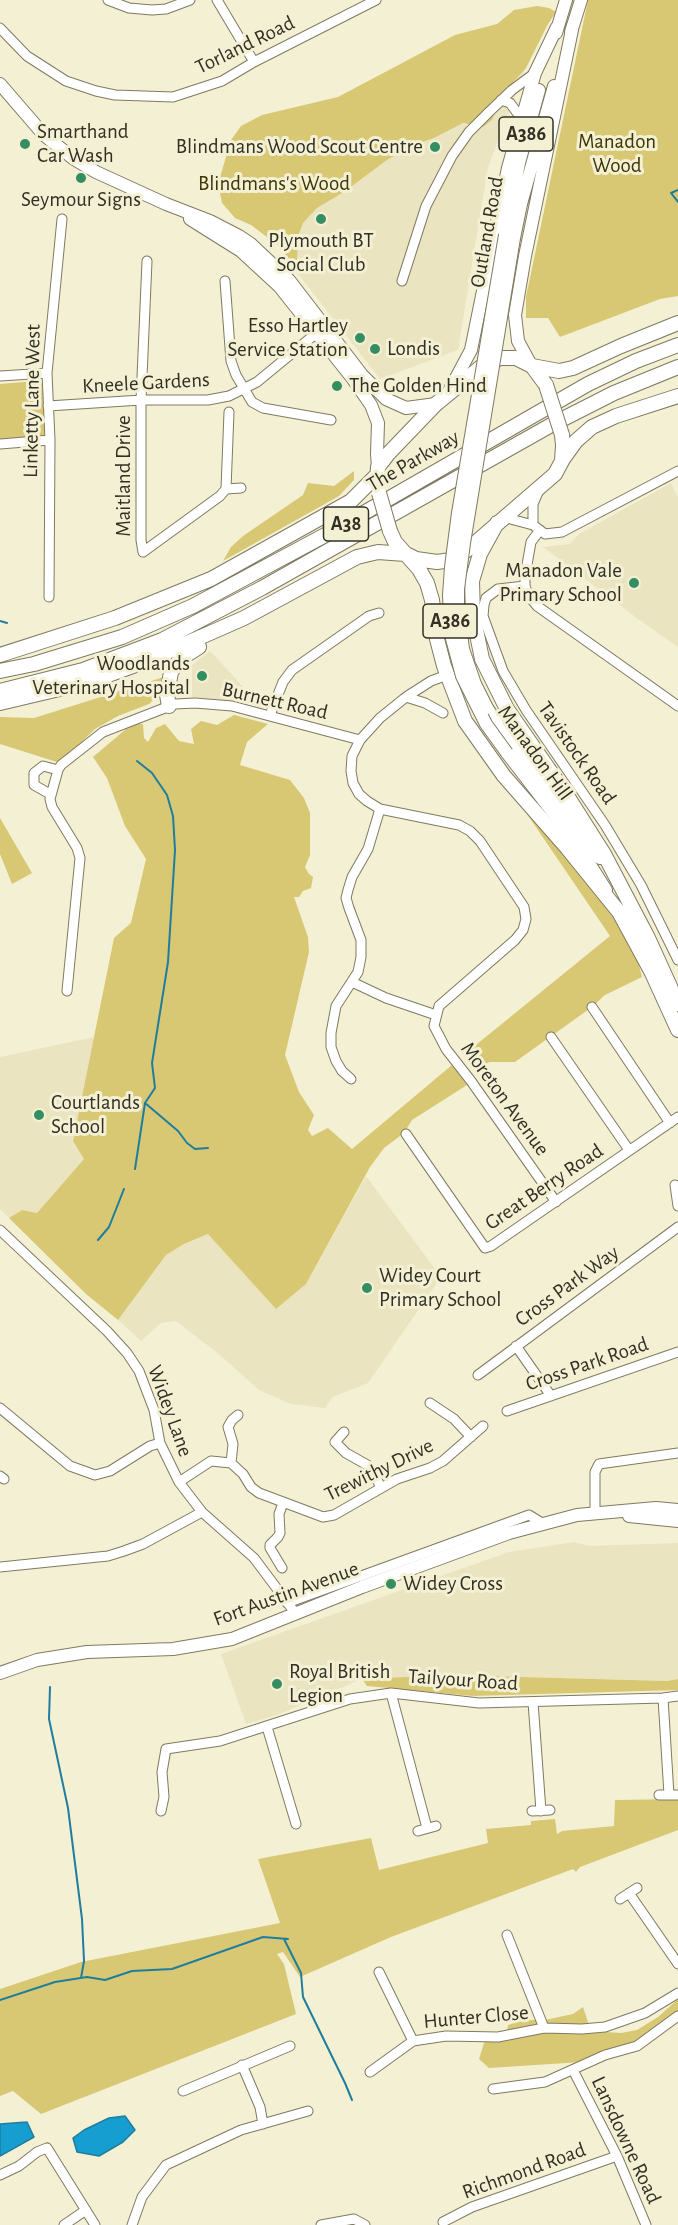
<!DOCTYPE html>
<html>
<head>
<meta charset="utf-8">
<style>
	body { margin:0 }
	canvas { display:block; background:#f4f0d4 }
</style>
</head>
<body>
<canvas width="678" height="2225"></canvas>
<script>
const g = document.querySelector('canvas').getContext('2d');
g.lineJoin = 'round';
function paint(path, color) { g.fillStyle = color; g.fill(path, 'evenodd'); }
const shape = rows => new Path2D(rows.map(r => 'M' + r).join(''));
function stroke(path, color, width, dash) { g.strokeStyle = color; g.lineWidth = width; g.lineCap = dash ? 'butt' : 'round'; g.setLineDash(dash || []); g.stroke(path); }
function write(font, color, halo, rows, align = 'center') {
  g.font = font + ' "Alegreya Sans",sans-serif'; g.lineWidth = 6; g.setLineDash([]); g.textBaseline = 'middle'; g.strokeStyle = halo; g.fillStyle = color; for (const [text, x, y, turn = 0] of rows) {
    g.save(); g.translate(x, y); g.rotate((+turn || 0) * Math.PI / 180); g.textAlign = isNaN(turn) ? turn : align; if (halo) g.strokeText(text, 0, 0); g.fillText(text, 0, 0); g.restore();
  }
}
const built = shape([
	[526,68,488,167,458,350,380,379,292,266,297,262,298,237,303,223,317,208,344,192,387,160,414,145,434,138,463,123,474,127,492,120,502,95],
	[671,483,678,497,678,647,638,619,543,547,570,544,579,534],
	[210,651,248,692,242,702,192,697,192,665],
	[94,1037,73,1140,84,1159,37,1213,22,1210,9,1218,0,1209,0,1057],
	[366,1176,441,1277,368,1383,333,1397,325,1408,291,1404,259,1390,220,1355,176,1321,161,1323,141,1341,118,1320,166,1255,184,1244,209,1234,276,1309,306,1284],
	[574,1542,589,1546,678,1543,678,1679,667,1681,448,1675,362,1679,277,1715,246,1724,221,1654,509,1552]
]);
const green = shape([
	[588,0,678,0,678,296,660,299,560,337,548,318,526,318,526,297],
	[537,6,549,8,556,12,548,24,526,68,502,95,492,120,483,127,463,123,434,138,414,145,387,160,344,192,317,208,303,223,298,237,297,262,292,266,279,246,251,225,235,218,222,203,218,184,231,140,241,126,262,115,338,97,455,35,497,24,514,10],
	[37,381,42,383,45,386,45,433,43,436,0,442,0,384],
	[354,471,354,480,339,496,223,561,231,547,243,536,303,495,308,483,334,486],
	[164,677,163,691,149,704,118,716,95,729,60,763,0,744,0,717,34,718],
	[234,715,268,724,247,742,240,765,290,780,304,798,310,813,310,855,305,867,309,874,313,877,311,888,303,891,299,897,294,897,308,937,309,952,285,1055,299,1092,314,1115,308,1130,312,1136,328,1128,352,1149,452,1065,467,1085,412,1120,404,1133,384,1148,370,1167,306,1284,276,1309,208,1234,184,1244,166,1255,118,1320,86,1294,9,1218,22,1210,37,1213,84,1159,73,1141,114,938,131,923,146,859,125,826,107,778,93,757,132,724,143,724,144,738,148,742,156,728,165,724,179,741,194,744,191,729,201,721,217,725],
	[531,812,624,929,638,961,642,977,605,995,592,1007,515,1062,490,1062,475,1068,466,1053,610,936,527,814],
	[0,818,32,873,12,884,0,854],
	[448,1675,667,1681,678,1679,678,1690,473,1696,367,1686,362,1679],
	[678,1799,678,1830,580,1867,576,1872,573,1869,391,1937,300,1977,283,1952,277,1954,284,1964,296,2014,41,2114,13,2091,0,2096,0,1989,81,1962,280,1923,258,1859,371,1838,379,1870,488,1843,486,1829,531,1825,531,1821,555,1819,557,1834,562,1831,614,1826,615,1800],
	[678,1999,678,2014,642,2040,582,2062,489,2068,479,2059,485,2040,506,2039,508,2025,525,2020,545,2020,573,2014,583,2007,591,2031,621,2033,637,2030,658,2017]
]);
const water = shape([
	[125,2116,135,2130,123,2142,99,2156,77,2152,73,2138,84,2130,109,2118,125,2116],
	[27,2122,34,2137,0,2156,0,2124,27,2122]
]);
const stream = shape([
	[678,190,671,193,678,202],
	[0,621,7,623],
	[145,1103,178,1131,187,1143,195,1149,208,1148],
	[135,1169,145,1103,155,1088,152,1063,168,962,175,850,173,816,167,795,152,773,137,761],
	[98,1240,109,1227,124,1189],
	[50,1687,49,1719,68,1808,82,1919,84,1961,81,1978],
	[284,1939,301,1973,303,1997,345,2083,352,2100],
	[0,2000,55,1982,87,1977,105,1980,132,1971,172,1969,263,1937,288,1939]
]);
const minor = shape([
	[108,0,129,8,152,10,166,9,190,0],
	[217,0,254,62],
	[0,28,27,56,66,81,96,91,115,95,173,97,222,81,254,62,376,0],
	[501,100,510,103,521,118],
	[147,261,141,400,141,540,143,552,220,496,226,489,229,412],
	[225,281,231,361,236,375,252,402,263,408,331,420],
	[402,281,426,206,452,156,469,132,489,112,512,90,535,73],
	[0,376,47,373],
	[48,406,141,400,208,400,229,396,257,382,319,331],
	[0,444,50,440],
	[226,489,241,488],
	[503,517,533,525,545,534,562,532,678,471],
	[533,525,533,504,539,490],
	[540,530,531,542,525,576,525,586,528,595,537,606,678,706],
	[525,586,498,589,486,598,484,605,483,616,503,671,526,710,605,825,641,885,678,960],
	[49,597,50,440,47,373,62,219],
	[447,675,431,681,406,697,380,718,360,740,352,756,351,771,353,783,359,794,367,801,380,809,459,825,470,831,480,841,524,907,526,919,523,930,515,940,439,1006,434,1026,446,1049,471,1081,556,1202],
	[406,697,425,703,443,713],
	[270,715,283,682,292,670,369,616,379,613],
	[50,794,34,785,34,773,43,766,58,770],
	[352,982,386,998,436,1015],
	[67,991,80,858,77,848,52,807,50,799,58,770,61,765,103,732,175,704,195,703,232,706,360,740],
	[592,1007,670,1123],
	[551,1037,629,1150],
	[351,1079,342,1071,336,1061,331,1047,331,1033,336,1006,358,972,361,957,361,940,349,908,346,898,348,890,352,877,368,849,380,809],
	[406,1134,485,1248,491,1246,678,1117],
	[675,1185,678,1206],
	[0,1230,107,1331,127,1353,139,1371,154,1410,160,1443,179,1482,202,1512,254,1558,296,1614],
	[516,1346,551,1396],
	[478,1375,678,1227],
	[430,1403,454,1419,471,1437],
	[0,1408,70,1466,95,1475,110,1471,150,1446,160,1443],
	[507,1411,678,1352],
	[344,1432,335,1442,346,1453,369,1466,381,1487],
	[231,1463,233,1444,228,1427,232,1420,238,1415],
	[0,1476,4,1479],
	[179,1482,211,1461,231,1463,243,1474,251,1487,259,1493,323,1517,334,1515,397,1479,430,1468,443,1461,483,1426],
	[595,1513,595,1472,599,1464,678,1453],
	[0,1567,108,1556,124,1551,143,1544,202,1512],
	[282,1568,270,1548,270,1545,278,1537,280,1533,279,1514,283,1503],
	[287,1603,529,1515,542,1523],
	[391,1693,427,1828],
	[663,1698,669,1795],
	[533,1702,541,1811],
	[267,1727,296,1824],
	[659,1795,677,1795],
	[161,1811,164,1797,162,1772,166,1749,220,1741,350,1699,391,1693,479,1703,663,1698,678,1696],
	[532,1811,550,1810],
	[418,1831,436,1826],
	[629,1893,678,1964],
	[620,1899,637,1888],
	[507,1935,544,2028],
	[379,1972,413,2041],
	[242,2065,260,2107,263,2124],
	[573,2070,617,2156,646,2225],
	[370,2072,413,2041,446,2036,498,2037,544,2028,582,2029,605,2027,645,2013,678,1993],
	[493,2089,545,2082,605,2055,637,2046,678,2016],
	[183,2091,290,2046],
	[0,2175,19,2166,37,2152,47,2148,95,2225],
	[443,2222,472,2207,617,2156],
	[64,2225,86,2210],
	[132,2225,142,2197,166,2165,241,2130,308,2111],
	[321,2225,354,2219,365,2225]
]);
const major = shape([
	[571,32,581,0],
	[556,33,566,0],
	[0,84,44,135,74,159,96,172,166,204,210,221,239,236,251,244,289,280,362,375,386,399,406,408,436,404],
	[190,219,241,251,279,286,353,379,371,405,378,423,377,454,378,467],
	[505,235,519,163,539,90],
	[514,238,521,204,554,86],
	[531,365,518,341,515,315,525,256,573,25],
	[448,393,471,350,508,168,535,73,557,27],
	[487,708,499,726,600,858],
	[507,753,575,841,606,890],
	[629,1516,678,1521],
	[0,1673,37,1660,87,1652,173,1649,232,1639,362,1587,509,1533,577,1515,656,1508,678,1510]
]);
const highway = shape([
	[532,366,559,371,573,368,621,346,678,323],
	[563,459,576,441,592,427,616,416,678,396],
	[377,483,378,467,388,454,436,404,481,367,500,358,516,358,532,366,546,385],
	[497,523,480,554,472,581,473,615,482,659,507,709,566,794,604,854,648,938,678,1004],
	[390,531,395,542,419,569,427,583,432,600,437,639,444,666,465,721,504,776,568,849,619,912,652,973,678,1030],
	[408,555,416,559,437,562,451,560,467,550,555,474,562,461,563,445,562,435],
	[0,655,115,618,211,579,351,501,377,475],
	[0,671,34,664,122,637,193,606,329,533,588,384,636,361,678,345],
	[0,691,83,670,162,640,262,588,553,424,614,393,678,367],
	[0,703,89,682,144,662,244,618,357,557,378,552,405,554],
	[169,706,167,695,171,672,180,659,199,647]
]);
const majorBridge = shape([
	[505,235,458,513,451,567,449,595,451,635,462,676,486,724,507,753],
	[487,708,475,684,463,649,458,609,458,589,464,543,514,238]
]);
const highwayBridge = shape([
	[546,385,562,435],
	[379,493,390,531]
]);
const markers = [
	[25,144,6,"#358d62"],
	[435,147,6,"#358d62"],
	[81,178,6,"#358d62"],
	[321,219,6,"#358d62"],
	[360,338,6,"#358d62"],
	[375,349,6,"#358d62"],
	[337,386,6,"#358d62"],
	[634,583,6,"#358d62"],
	[202,676,6,"#358d62"],
	[39,1115,6,"#358d62"],
	[367,1288,6,"#358d62"],
	[391,1584,6,"#358d62"],
	[277,1684,6,"#358d62"]
];
const shields = [
	[526,134,54],
	[346,524,45],
	[450,621,54]
];
const shieldNames = [
	["A386",526,134],
	["A38",346,524],
	["A386",450,621]
];
const streetNames = [
	["Torland Road",245,45,-26],
	["Outland Road",487,232,-80],
	["Kneele Gardens",146,383,-3],
	["Linketty Lane West",32,401,-89],
	["The Parkway",413,461,-30],
	["Maitland Drive",124,476,-90],
	["Burnett Road",275,701,13],
	["Manadon Hill",535,753,54],
	["Tavistock Road",577,753,55],
	["Moreton Avenue",505,1099,54],
	["Great Berry Road",544,1187,-34],
	["Cross Park Way",567,1286,-36],
	["Cross Park Road",587,1364,-19],
	["Widey Lane",170,1411,70],
	["Trewithy Drive",379,1470,-26],
	["Fort Austin Avenue",286,1594,-20],
	["Tailyour Road",463,1680,4],
	["Hunter Close",476,2017,-5],
	["Lansdowne Road",626,2140,65],
	["Richmond Road",524,2171,-20]
];
const poiNames = [
	["Smarthand",37,132],
	["Car Wash",37,156],
	["Blindmans Wood Scout Centre",423,147,"right"],
	["Seymour Signs",81,200,"center"],
	["Plymouth BT",321,241,"center"],
	["Social Club",321,265,"center"],
	["Esso Hartley",348,326,"right"],
	["Service Station",348,350,"right"],
	["Londis",387,349],
	["The Golden Hind",349,386],
	["Manadon Vale",622,571,"right"],
	["Primary School",622,595,"right"],
	["Woodlands",190,664,"right"],
	["Veterinary Hospital",190,688,"right"],
	["Courtlands",51,1103],
	["School",51,1127],
	["Widey Court",379,1276],
	["Primary School",379,1300],
	["Widey Cross",403,1584],
	["Royal British",289,1672],
	["Legion",289,1696]
];
const parkNames = [
	["Manadon",617,142],
	["Wood",617,166],
	["Blindmans's Wood",274,184]
];
paint(built, '#ebe4c1');
paint(green, '#d8c874');
paint(water, '#179ed1');
stroke(water, '#1f7d9d', 1.5);
stroke(stream, '#1f7d9d', 2);
stroke(minor, '#7f7a61', 11);
stroke(major, '#7f7a61', 14);
stroke(highway, '#7f7a61', 16);
stroke(minor, '#fff', 9);
stroke(major, '#fff', 12);
stroke(highway, '#fff', 14);
stroke(majorBridge, '#7f7a61', 14, []);
stroke(highwayBridge, '#7f7a61', 16, []);
stroke(majorBridge, '#fff', 12);
stroke(highwayBridge, '#fff', 14);
for (const [x, y, r, color] of markers) { const dot = new Path2D(); dot.arc(x, y, r, 0, 2 * Math.PI); g.fillStyle = color; g.fill(dot); stroke(dot, '#f4f0d4', 2); }
for (const [x, y, w] of shields) { const box = new Path2D(); box.roundRect(x - w / 2, y - 17, w, 34, 4.5); g.fillStyle = '#f4f0d4'; g.fill(box); stroke(box, '#323025', 1.5); }
write('bold 20px', '#323025', null, shieldNames);
write('21px', '#323025', '#f4f0d4', streetNames);
write('21px', '#323025', '#f4f0d4', poiNames, 'left');
write('21px', '#3e3607', '#f4f0d4', parkNames);
</script>
</body>
</html>
